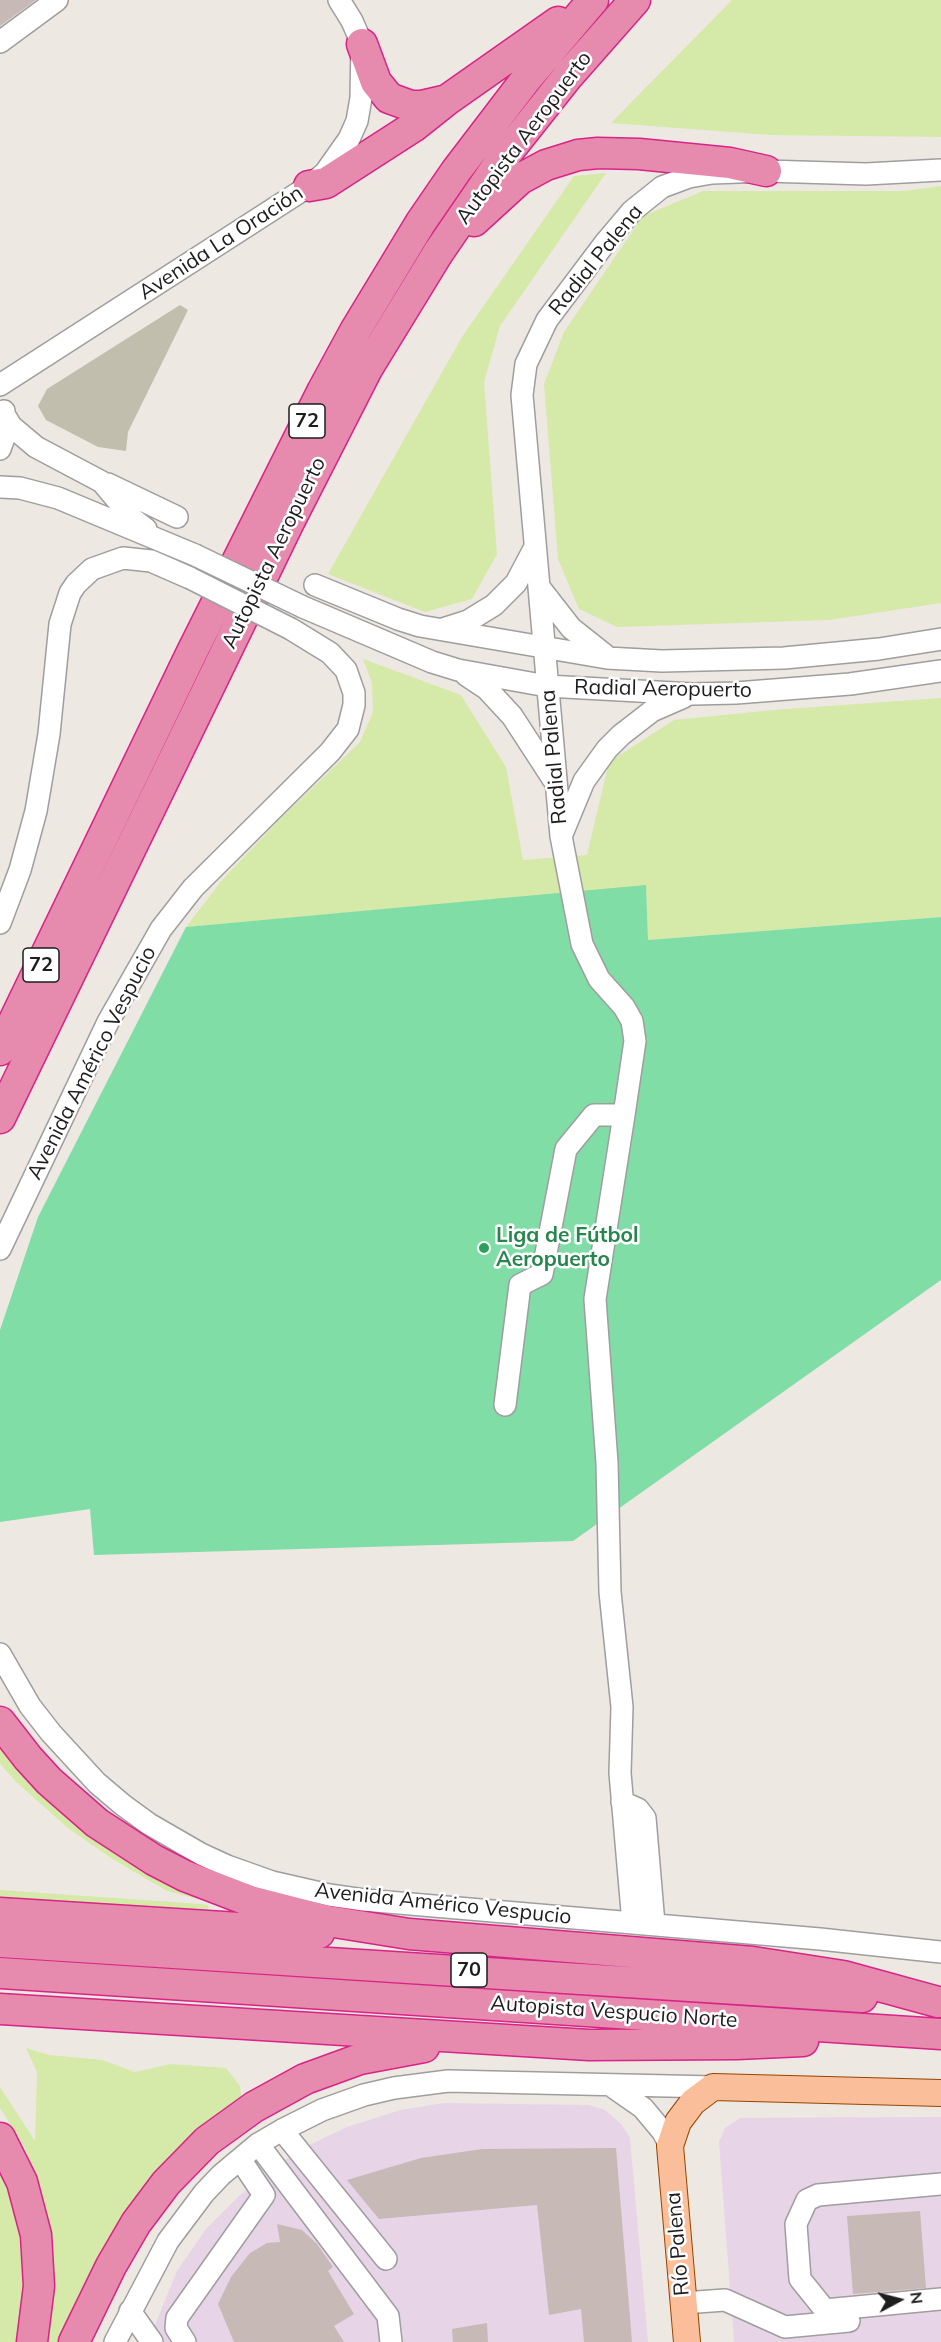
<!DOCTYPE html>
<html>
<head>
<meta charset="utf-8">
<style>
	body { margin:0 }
	#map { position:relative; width:941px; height:2342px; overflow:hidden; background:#eee8e2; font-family:Mulish,sans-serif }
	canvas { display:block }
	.north { position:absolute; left:869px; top:2270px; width:60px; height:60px; -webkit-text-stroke:4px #fff; paint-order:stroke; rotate:83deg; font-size:16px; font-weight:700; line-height:24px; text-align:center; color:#1d1d1d }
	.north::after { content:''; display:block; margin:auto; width:21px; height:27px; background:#1d1d1d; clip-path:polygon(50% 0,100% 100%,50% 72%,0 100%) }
</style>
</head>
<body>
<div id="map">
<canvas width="941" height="2342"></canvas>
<div class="north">N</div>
</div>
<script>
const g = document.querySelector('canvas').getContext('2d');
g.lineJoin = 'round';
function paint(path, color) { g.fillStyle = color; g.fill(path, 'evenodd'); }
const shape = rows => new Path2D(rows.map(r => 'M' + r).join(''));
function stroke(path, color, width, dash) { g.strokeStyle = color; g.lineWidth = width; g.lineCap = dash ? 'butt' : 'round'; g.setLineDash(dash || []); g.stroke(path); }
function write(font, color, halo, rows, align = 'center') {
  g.font = font + ' Mulish,sans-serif'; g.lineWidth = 5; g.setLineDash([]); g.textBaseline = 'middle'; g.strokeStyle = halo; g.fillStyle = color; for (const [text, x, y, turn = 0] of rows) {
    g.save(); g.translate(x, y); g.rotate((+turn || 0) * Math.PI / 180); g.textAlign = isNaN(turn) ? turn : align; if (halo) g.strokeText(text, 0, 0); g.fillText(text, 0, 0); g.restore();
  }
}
const industrial = shape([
	[444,2103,588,2105,605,2110,622,2125,630,2138,648,2342,148,2342,177,2271,206,2229,239,2196,276,2166,303,2148,347,2127,401,2110],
	[941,2117,941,2342,734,2342,719,2142,725,2128,740,2118]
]);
const construction = shape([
	[180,305,188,310,128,432,126,451,98,447,46,420,38,406,47,389]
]);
const grass = shape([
	[732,0,941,0,941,137,770,135,611,123],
	[606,173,500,326,484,382,497,554,472,599,425,612,328,574,462,337,574,176],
	[941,186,941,603,829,620,617,627,579,609,558,559,544,384,564,332,643,216,703,191,905,191],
	[363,659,461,695,506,767,523,860,587,855,609,762,674,720,773,710,941,698,941,917,648,940,646,886,186,927,222,880,280,819,360,742,373,712,372,683],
	[0,1737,214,1903,167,1891,111,1858,68,1828,16,1782,3,1767,0,1763],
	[0,1890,200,1904,208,1905,209,1913,0,1900],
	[26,2048,49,2055,102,2060,135,2072,171,2064,226,2068,240,2086,241,2096,221,2111,193,2139,64,2342,44,2342,54,2279,53,2246,43,2200,24,2146,0,2108,0,2087,35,2141,37,2072],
	[0,2173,10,2192,21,2245,24,2289,21,2327,16,2342,0,2342]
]);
const pitch = shape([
	[646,885,648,940,941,917,941,1280,573,1541,94,1555,90,1509,0,1522,0,1330,38,1217,186,927]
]);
const building = shape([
	[0,0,36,0,0,26],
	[616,2148,632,2342,584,2342,581,2309,549,2315,537,2205,379,2219,347,2180,421,2158,482,2149],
	[920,2211,926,2288,853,2294,847,2216],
	[277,2224,302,2230,317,2244,333,2267,328,2271,354,2314,334,2326,344,2342,234,2342,218,2304,231,2277,250,2253,267,2243,280,2242],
	[487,2323,488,2342,453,2342,452,2329]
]);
const minor = shape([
	[0,42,57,0],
	[0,385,309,186,325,173,349,139,357,121,361,98,362,44,352,21,339,0],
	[5,416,11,426,36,447,102,482,133,519,146,529],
	[0,449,5,435,4,411],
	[108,484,177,517],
	[0,487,20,488,58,498,195,555],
	[315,585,398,619,420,626,607,658,662,661,784,658,879,649,941,639],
	[539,587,571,628,605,655],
	[303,607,432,662,458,670,547,686,693,694,736,693,850,684,941,671],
	[443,629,468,621,494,605,516,583,535,547],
	[466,675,487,689,512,716,553,779],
	[562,834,584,781,607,749,621,735,652,711,684,697],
	[0,923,20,870,36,811,49,734,60,624,70,593,76,584,92,569,123,558,151,561,190,578],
	[624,1115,635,1041,632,1021,624,1007,599,979,582,944,561,836,522,395,526,364,547,320,605,243,632,211,662,187,689,177,712,173,766,171,866,174,941,170],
	[0,1249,108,1022,161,929,193,888,330,752,348,729,354,705,354,693,346,670,330,653,291,629],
	[505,1405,520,1285,542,1274,566,1149,594,1115,624,1115,595,1299,607,1463,610,1592,622,1707,620,1773,633,1923],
	[0,1654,30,1706,51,1733,97,1783,123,1805,149,1824,201,1854,227,1866,272,1882,329,1895,364,1900,820,1939,941,1952],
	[622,1802,638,1809,645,1818,654,1924],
	[610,2085,643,2108,663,2132,670,2146],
	[282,2130,386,2259],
	[258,2144,388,2316,391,2342],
	[941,2184,818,2195,807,2200,796,2224,800,2279,825,2310,941,2299],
	[683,2303,725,2300,785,2327,849,2321],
	[130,2311,152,2342],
	[115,2342,168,2241,204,2193,221,2175,258,2144,282,2130,322,2110,364,2095,394,2088,448,2081,713,2087],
	[185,2342,176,2328,177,2318,264,2195,240,2159]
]);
const major = shape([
	[687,2342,670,2146,678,2122,693,2102,713,2087,941,2093]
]);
const highway = shape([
	[362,44,376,82,389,98,411,106,421,106,447,100],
	[309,186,326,183,413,127,447,100,558,22],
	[474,221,520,179,546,165,578,155,598,153,639,154,730,163,766,171],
	[0,1050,192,652,323,390,355,331,421,222,456,171,527,78,593,0],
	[0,1118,288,524,367,369,438,253,503,158,568,76,635,0],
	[0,1722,28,1758,49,1781,97,1823,154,1860,185,1876,250,1901,328,1921,409,1934,753,1962,843,1976,938,2002],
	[0,1913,319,1933],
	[0,1942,862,1997],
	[0,1973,941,2034],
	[0,2009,589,2045,737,2044,803,2041],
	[0,2138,22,2182,36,2235,39,2286,32,2342],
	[74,2342,111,2266,136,2223,166,2183,207,2141,254,2107,305,2079,360,2059,424,2047]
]);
const minorBridge = shape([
	[195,555,303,607],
	[190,578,291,629]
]);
const markers = [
	[484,1248,6,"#2e9e5b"]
];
const shields = [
	[307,421,36],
	[41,965,36],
	[469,1970,36]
];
const shieldNames = [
	["72",307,421],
	["72",41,965],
	["70",469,1970]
];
const streetNames = [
	["Autopista Aeropuerto",524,138,-53],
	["Avenida La Oración",221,243,-33],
	["Radial Palena",596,260,-51],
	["Autopista Aeropuerto",274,553,-64],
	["Radial Aeropuerto",663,689,1],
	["Radial Palena",554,757,-95],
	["Avenida Américo Vespucio",92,1063,-63],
	["Avenida Américo Vespucio",443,1904,6],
	["Autopista Vespucio Norte",614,2012,4],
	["Río Palena",678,2244,-95]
];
const leisureNames = [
	["Liga de Fútbol",496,1236],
	["Aeropuerto",496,1260]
];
paint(industrial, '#e7d4e7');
paint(construction, '#c2beae');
paint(grass, '#d5e9a8');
paint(pitch, '#80dda6');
paint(building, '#c6b9b6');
stroke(minor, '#9e9e9e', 24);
stroke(major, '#954601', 28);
stroke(highway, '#d72486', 33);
stroke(minor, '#fff', 21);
stroke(major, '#fbbe9a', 26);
stroke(highway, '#e68aae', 30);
stroke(minorBridge, '#9e9e9e', 24, []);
stroke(minorBridge, '#fff', 21);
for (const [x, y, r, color] of markers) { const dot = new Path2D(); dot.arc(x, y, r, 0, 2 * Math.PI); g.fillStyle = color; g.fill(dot); stroke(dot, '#fff', 2); }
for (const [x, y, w] of shields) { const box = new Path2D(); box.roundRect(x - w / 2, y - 17, w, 34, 4.5); g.fillStyle = '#fff'; g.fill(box); stroke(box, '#1d1d1d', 1.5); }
write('bold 20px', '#1d1d1d', null, shieldNames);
write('21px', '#1d1d1d', '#fff', streetNames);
write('bold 21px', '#27864d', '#fff', leisureNames, 'left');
</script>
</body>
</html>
